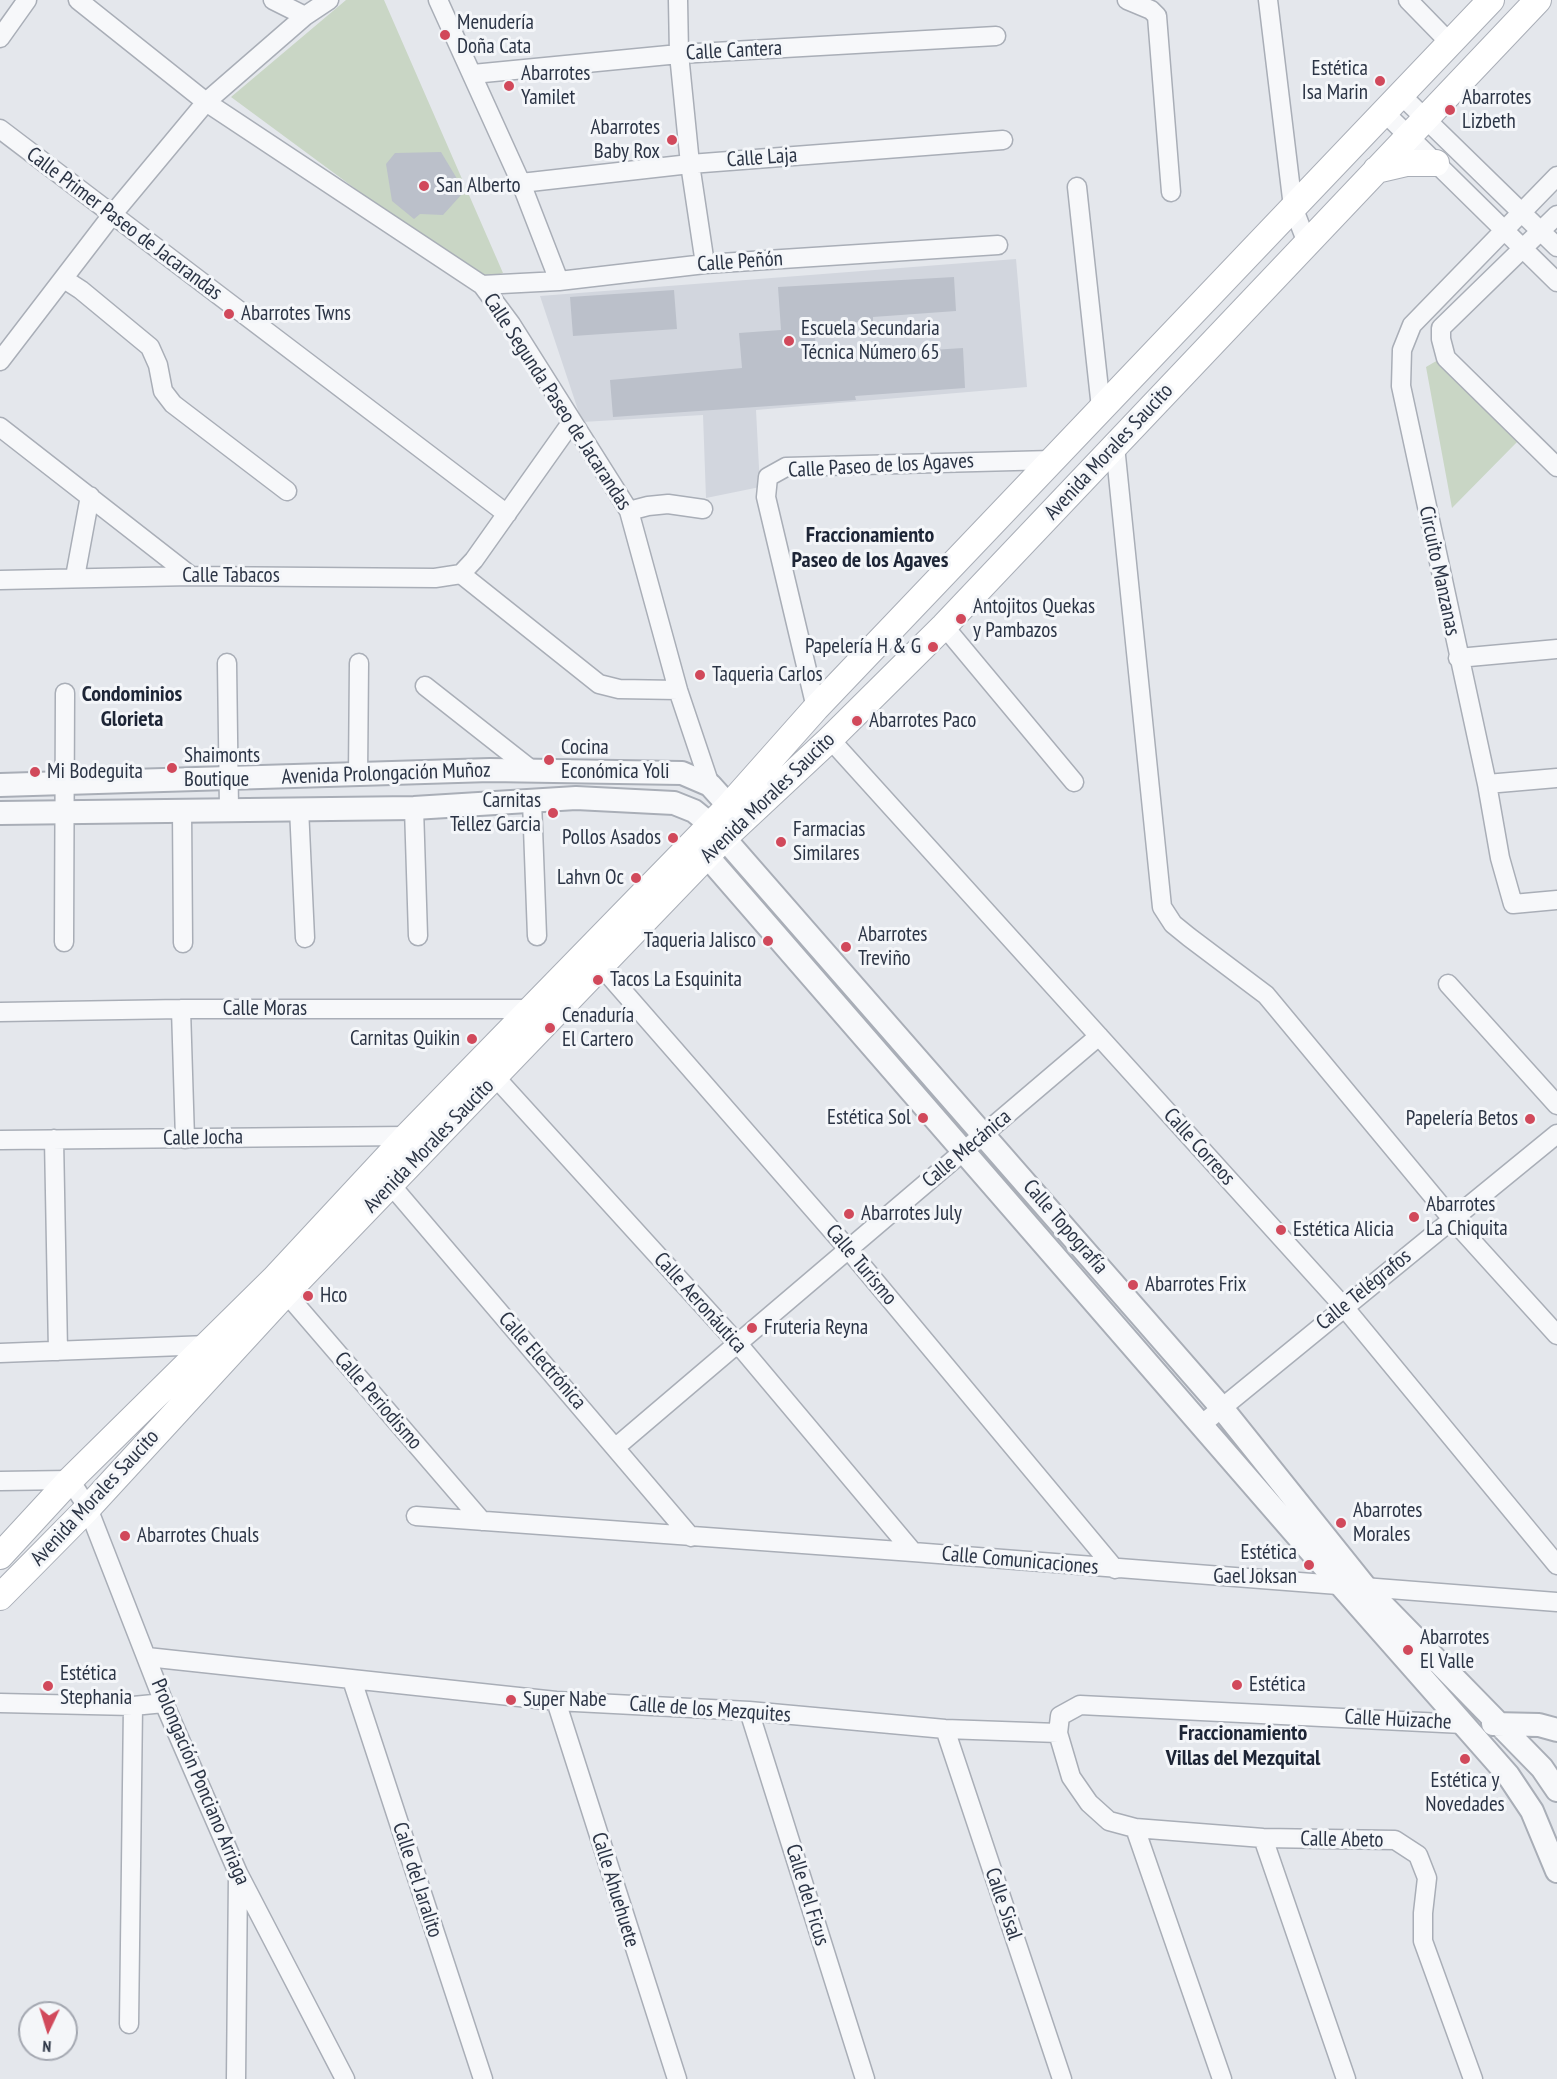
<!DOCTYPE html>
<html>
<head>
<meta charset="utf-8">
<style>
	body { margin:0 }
	#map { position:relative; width:1557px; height:2079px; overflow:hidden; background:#e4e7ec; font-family:"PT Sans Narrow",sans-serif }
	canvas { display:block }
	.north { position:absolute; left:18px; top:2001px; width:60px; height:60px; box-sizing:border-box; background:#f4f6f9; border:2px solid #a4a8b1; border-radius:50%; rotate:184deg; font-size:16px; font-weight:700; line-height:24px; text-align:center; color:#2b3445 }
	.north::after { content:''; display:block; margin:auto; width:21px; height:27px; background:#d1495b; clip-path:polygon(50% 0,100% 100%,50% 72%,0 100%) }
</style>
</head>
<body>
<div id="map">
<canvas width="1557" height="2079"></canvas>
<div class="north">N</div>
</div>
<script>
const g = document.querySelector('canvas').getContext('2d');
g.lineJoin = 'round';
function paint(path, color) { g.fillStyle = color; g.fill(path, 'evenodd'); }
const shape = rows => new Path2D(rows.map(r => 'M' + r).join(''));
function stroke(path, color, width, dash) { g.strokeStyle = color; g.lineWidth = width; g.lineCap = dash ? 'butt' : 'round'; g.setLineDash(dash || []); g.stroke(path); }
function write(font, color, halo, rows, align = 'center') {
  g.font = font + ' "PT Sans Narrow",sans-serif'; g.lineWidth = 6; g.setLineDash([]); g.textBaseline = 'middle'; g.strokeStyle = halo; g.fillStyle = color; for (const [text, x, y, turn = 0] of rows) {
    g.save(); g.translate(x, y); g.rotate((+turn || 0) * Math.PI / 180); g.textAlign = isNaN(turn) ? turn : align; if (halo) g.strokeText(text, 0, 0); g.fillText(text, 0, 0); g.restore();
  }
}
const built = shape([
	[1016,259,1027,387,756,410,760,487,706,498,703,415,582,422,540,296]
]);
const green = shape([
	[346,0,384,0,503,273,479,280,231,97],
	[1438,360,1518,441,1452,508,1426,367]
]);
const building = shape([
	[441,152,456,177,462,194,443,215,420,214,414,219,392,201,386,164,395,153],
	[954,277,956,311,873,317,873,321,814,325,817,362,871,358,870,354,963,348,965,388,855,396,856,400,613,417,610,380,742,368,739,333,781,330,778,287],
	[674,290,677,329,573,336,570,297]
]);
const minor = shape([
	[78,0,206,102,482,285,511,324,629,511,678,690,710,785],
	[273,0,305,16],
	[438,0,521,183,559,281],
	[678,0,679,54,690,164,705,264],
	[1127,0,1151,10,1157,16,1171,192],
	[1268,0,1293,207,1307,243],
	[1408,0,1450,43],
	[0,38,27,0],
	[473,74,679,54,996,36],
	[1400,94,1557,247],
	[1384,112,1557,282],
	[0,129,507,514],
	[1557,176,1412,325,1402,350,1401,386,1487,784,1500,858,1513,904,1557,900],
	[521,183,690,164,1003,140],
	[1077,187,1101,408],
	[1557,215,1441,328,1441,339,1446,358,1557,467],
	[64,279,81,290,150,347,158,365,163,391,173,404,287,491],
	[482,285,559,281,705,264,998,245],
	[0,361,112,215,206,102,305,16,329,0],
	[0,427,191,576],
	[1115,446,1162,907,1173,924,1189,937,1266,995,1452,1219,1557,1335],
	[629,511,648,506,668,504,703,509],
	[461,574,599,684,619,689,678,690],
	[461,574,474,560,571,423],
	[75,577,90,496],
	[0,580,191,576,435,578,461,574],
	[944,626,1074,782],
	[1458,658,1557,649],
	[227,663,229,809],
	[425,686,533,771],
	[816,708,766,497,768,477,786,467,1052,460],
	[830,739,1344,1307,1557,1565],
	[358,776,359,663],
	[1487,784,1557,778],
	[532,801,537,936],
	[299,808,305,938],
	[414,808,418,936],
	[182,810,183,943],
	[64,942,65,693],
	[601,966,849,1250,1115,1569],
	[1448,984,1557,1105],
	[181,1009,185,1139],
	[0,1012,181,1009,529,1009],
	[488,1069,739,1345,913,1552],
	[54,1139,58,1351],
	[0,1140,407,1136],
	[391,1185,691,1537],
	[279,1285,482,1521],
	[0,1353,208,1345],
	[1201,1425,1557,1134],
	[616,1447,1099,1036],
	[0,1481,70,1480,88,1508,164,1703,238,1873,345,2079],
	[416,1516,913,1552,1557,1602],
	[147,1657,556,1701,749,1711,945,1729,1058,1733],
	[352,1680,483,2079],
	[556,1701,677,2079],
	[0,1703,133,1706,164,1703],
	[749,1711,865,2079],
	[1463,1724,1080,1705,1060,1716,1058,1733,1071,1777,1089,1803,1109,1821,1135,1828,1263,1838,1395,1840,1418,1855,1427,1878,1423,1913,1423,1941,1473,2079],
	[945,1729,1062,2079],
	[1135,1828,1222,2079],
	[1263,1838,1346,2079],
	[129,2024,133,1706],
	[236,2079,238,1875]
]);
const tertiary = shape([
	[0,785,490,770,682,773,710,785,729,806,724,838,1221,1407,1366,1588,1542,1768,1557,1790],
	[0,813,414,808,576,798,674,803,694,811,710,824,707,856,1308,1548,1508,1775,1532,1811,1557,1871],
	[1493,1724,1539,1725,1557,1730]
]);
const secondary = shape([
	[1376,170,1406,163,1436,163],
	[0,1556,70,1480,274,1279,407,1136,729,806,816,708,1491,0],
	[0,1597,88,1508,285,1294,724,838,830,739,944,626,1538,0]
]);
const markers = [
	[445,35,6,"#d1495b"],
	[1380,81,6,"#d1495b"],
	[509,86,6,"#d1495b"],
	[1450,110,6,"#d1495b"],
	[672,140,6,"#d1495b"],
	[424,186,6,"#d1495b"],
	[229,314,6,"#d1495b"],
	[789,341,6,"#d1495b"],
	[961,619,6,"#d1495b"],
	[933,647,6,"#d1495b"],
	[700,675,6,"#d1495b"],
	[857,721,6,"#d1495b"],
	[549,760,6,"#d1495b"],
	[172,768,6,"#d1495b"],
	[35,772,6,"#d1495b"],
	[553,813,6,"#d1495b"],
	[673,838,6,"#d1495b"],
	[781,842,6,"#d1495b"],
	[636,878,6,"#d1495b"],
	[768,941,6,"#d1495b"],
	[846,947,6,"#d1495b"],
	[598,980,6,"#d1495b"],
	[550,1028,6,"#d1495b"],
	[472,1039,6,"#d1495b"],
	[923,1118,6,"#d1495b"],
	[1530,1119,6,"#d1495b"],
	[849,1214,6,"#d1495b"],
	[1414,1217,6,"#d1495b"],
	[1281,1230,6,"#d1495b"],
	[1133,1285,6,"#d1495b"],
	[308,1296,6,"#d1495b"],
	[752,1328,6,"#d1495b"],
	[1341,1523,6,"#d1495b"],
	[125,1536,6,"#d1495b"],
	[1309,1565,6,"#d1495b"],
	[1408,1650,6,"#d1495b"],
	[1237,1685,6,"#d1495b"],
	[48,1686,6,"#d1495b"],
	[511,1700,6,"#d1495b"],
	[1465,1759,6,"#d1495b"]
];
const poiNames = [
	["Menudería",457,23],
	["Doña Cata",457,47],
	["Estética",1368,69,"right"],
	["Isa Marin",1368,93,"right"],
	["Abarrotes",521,74],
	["Yamilet",521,98],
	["Abarrotes",1462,98],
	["Lizbeth",1462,122],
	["Abarrotes",660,128,"right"],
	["Baby Rox",660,152,"right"],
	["San Alberto",436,186],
	["Abarrotes Twns",241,314],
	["Escuela Secundaria",801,329],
	["Técnica Número 65",801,353],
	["Antojitos Quekas",973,607],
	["y Pambazos",973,631],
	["Papelería H & G",921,647,"right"],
	["Taqueria Carlos",712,675],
	["Abarrotes Paco",869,721],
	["Cocina",561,748],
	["Económica Yoli",561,772],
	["Shaimonts",184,756],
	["Boutique",184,780],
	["Mi Bodeguita",47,772],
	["Carnitas",541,801,"right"],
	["Tellez Garcia",541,825,"right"],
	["Farmacias",793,830],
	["Similares",793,854],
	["Pollos Asados",661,838,"right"],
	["Lahvn Oc",624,878,"right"],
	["Abarrotes",858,935],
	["Treviño",858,959],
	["Taqueria Jalisco",756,941,"right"],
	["Tacos La Esquinita",610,980],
	["Cenaduría",562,1016],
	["El Cartero",562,1040],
	["Carnitas Quikin",460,1039,"right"],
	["Estética Sol",911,1118,"right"],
	["Papelería Betos",1518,1119,"right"],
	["Abarrotes",1426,1205],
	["La Chiquita",1426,1229],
	["Abarrotes July",861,1214],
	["Estética Alicia",1293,1230],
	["Abarrotes Frix",1145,1285],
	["Hco",320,1296],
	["Fruteria Reyna",764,1328],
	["Abarrotes",1353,1511],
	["Morales",1353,1535],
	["Abarrotes Chuals",137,1536],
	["Estética",1297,1553,"right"],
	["Gael Joksan",1297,1577,"right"],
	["Abarrotes",1420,1638],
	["El Valle",1420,1662],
	["Estética",60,1674],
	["Stephania",60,1698],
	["Estética",1249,1685],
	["Super Nabe",523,1700],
	["Estética y",1465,1781,"center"],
	["Novedades",1465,1805,"center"]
];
const streetNames = [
	["Calle Cantera",734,51,-3],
	["Calle Laja",762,158,-4],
	["Calle Primer Paseo de Jacarandas",124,224,37],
	["Calle Peñón",740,262,-4],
	["Calle Segunda Paseo de Jacarandas",557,402,57],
	["Avenida Morales Saucito",1109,452,-47],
	["Calle Paseo de los Agaves",881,466,-3],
	["Circuito Manzanas",1439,571,78],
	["Calle Tabacos",231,576],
	["Avenida Prolongación Muñoz",386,774,-2],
	["Avenida Morales Saucito",768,798,-44],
	["Calle Moras",265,1009],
	["Calle Jocha",203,1138,-1],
	["Avenida Morales Saucito",429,1146,-46],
	["Calle Correos",1199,1147,48],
	["Calle Mecánica",967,1149,-40],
	["Calle Topografía",1065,1227,49],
	["Calle Turismo",861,1265,50],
	["Calle Telégrafos",1364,1290,-39],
	["Calle Aeronáutica",700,1303,48],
	["Calle Electrónica",542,1361,49],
	["Calle Periodismo",378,1401,49],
	["Avenida Morales Saucito",95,1498,-47],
	["Calle Comunicaciones",1020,1561,5],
	["Calle de los Mezquites",710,1710,4],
	["Calle Huizache",1398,1720,3],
	["Prolongación Ponciano Arriaga",200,1782,67],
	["Calle Abeto",1342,1840,1],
	["Calle del Jaralito",417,1880,72],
	["Calle Ahuehuete",615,1890,73],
	["Calle del Ficus",807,1895,73],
	["Calle Sisal",1003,1904,71]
];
const neighbourhoodNames = [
	["Fraccionamiento",870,536],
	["Paseo de los Agaves",870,561],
	["Condominios",132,695],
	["Glorieta",132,720],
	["Fraccionamiento",1243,1734],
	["Villas del Mezquital",1243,1759]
];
paint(built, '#d2d6de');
paint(green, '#c9d6c5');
paint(building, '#bbc0ca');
stroke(minor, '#a9aeb7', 21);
stroke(tertiary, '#a9aeb7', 26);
stroke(secondary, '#a9aeb7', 28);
stroke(minor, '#f7f8fa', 18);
stroke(tertiary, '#f7f8fa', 22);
stroke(secondary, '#fff', 26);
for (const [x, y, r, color] of markers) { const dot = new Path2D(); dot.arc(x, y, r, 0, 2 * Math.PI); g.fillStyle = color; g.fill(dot); stroke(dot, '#f4f6f9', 2); }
write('21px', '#2b3445', '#f4f6f9', poiNames, 'left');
write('21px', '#2b3445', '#f4f6f9', streetNames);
write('bold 22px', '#1d2536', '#f4f6f9', neighbourhoodNames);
</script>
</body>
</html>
